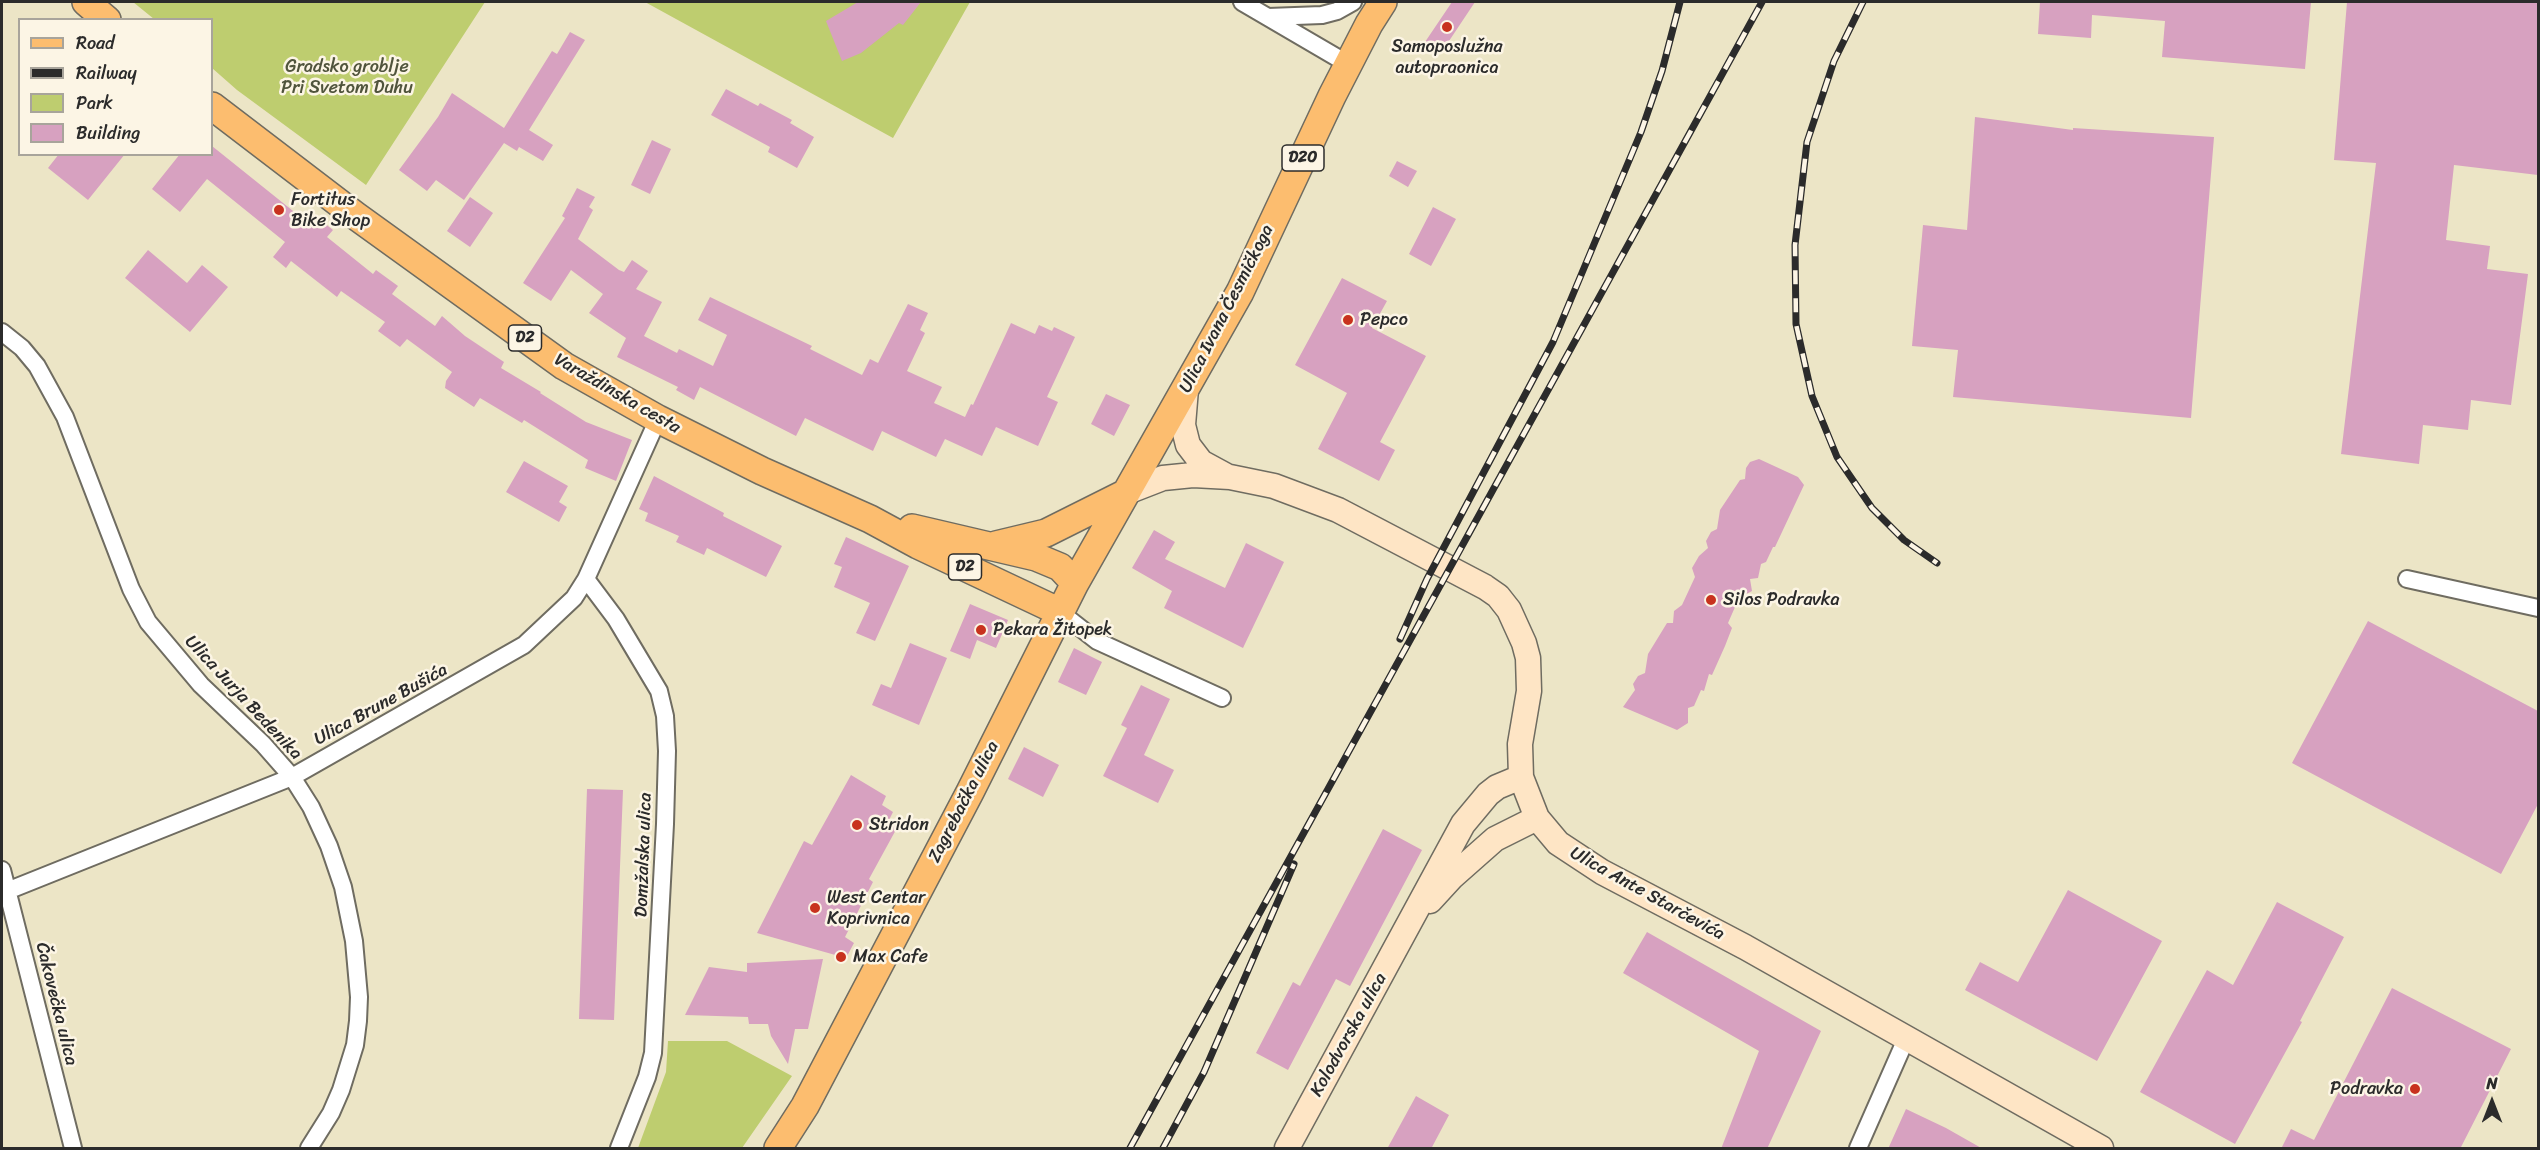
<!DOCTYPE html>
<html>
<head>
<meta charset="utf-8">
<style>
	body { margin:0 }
	#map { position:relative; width:2540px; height:1150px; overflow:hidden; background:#ece5c6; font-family:Sriracha,sans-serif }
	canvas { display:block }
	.frame { position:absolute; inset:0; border:3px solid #2b2b2b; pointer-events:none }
	.legend { position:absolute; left:18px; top:18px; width:195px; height:138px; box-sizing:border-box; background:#fcf5e5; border:2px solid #a8a49b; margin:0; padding:8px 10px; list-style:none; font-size:18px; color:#2b2b2b }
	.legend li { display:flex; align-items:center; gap:12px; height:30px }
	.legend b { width:30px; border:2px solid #a8a49b }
	.north { position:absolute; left:2462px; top:1072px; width:60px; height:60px; -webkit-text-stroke:4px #fcf5e5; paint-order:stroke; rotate:0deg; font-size:16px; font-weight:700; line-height:24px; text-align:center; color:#2b2b2b }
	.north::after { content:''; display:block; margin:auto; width:21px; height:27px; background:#2b2b2b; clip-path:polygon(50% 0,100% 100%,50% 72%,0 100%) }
</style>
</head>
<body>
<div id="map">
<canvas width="2540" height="1150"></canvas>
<div class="frame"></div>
<ul class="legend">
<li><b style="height:8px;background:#fcbd6f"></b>Road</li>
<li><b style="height:8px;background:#2b2b2b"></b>Railway</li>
<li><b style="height:16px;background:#becd6f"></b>Park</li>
<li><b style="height:16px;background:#d7a1c0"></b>Building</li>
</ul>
<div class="north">N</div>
</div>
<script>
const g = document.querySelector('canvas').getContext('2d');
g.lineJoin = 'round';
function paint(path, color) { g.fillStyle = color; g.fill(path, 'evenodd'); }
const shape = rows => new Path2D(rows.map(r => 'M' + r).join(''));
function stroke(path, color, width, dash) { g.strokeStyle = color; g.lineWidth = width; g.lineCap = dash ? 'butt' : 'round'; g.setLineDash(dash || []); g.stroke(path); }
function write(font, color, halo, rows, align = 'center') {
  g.font = font + ' Sriracha,sans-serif'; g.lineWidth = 5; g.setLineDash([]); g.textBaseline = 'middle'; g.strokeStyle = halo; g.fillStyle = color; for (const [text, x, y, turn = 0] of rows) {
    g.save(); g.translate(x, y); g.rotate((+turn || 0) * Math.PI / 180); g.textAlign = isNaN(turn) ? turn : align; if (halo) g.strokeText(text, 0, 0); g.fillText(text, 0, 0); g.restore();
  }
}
const green = shape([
	[133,2,485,2,366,185,237,90,212,68,212,20,154,19],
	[645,2,970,2,893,138],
	[668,1041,727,1041,792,1076,742,1148,638,1148,666,1072]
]);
const building = shape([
	[858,2,921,2,903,25,899,23,861,53,842,61,826,21],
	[1452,2,1475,2,1441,53,1425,42],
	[2040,2,2311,2,2305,69,2162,57,2165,21,2092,15,2091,38,2038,34],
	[2347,2,2538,2,2538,175,2454,165,2446,240,2490,246,2487,269,2528,274,2511,405,2471,400,2468,430,2423,425,2419,464,2341,454,2376,163,2334,160],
	[570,32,585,40,529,130,553,145,543,161,519,147,517,151,504,143,464,200,436,180,427,191,399,170,438,117,452,93,504,128,552,51,557,54],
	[726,89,758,106,760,103,792,120,790,123,814,137,797,168,768,152,770,147,711,115],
	[1975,117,2073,130,2073,128,2214,137,2191,418,1953,397,1958,350,1912,346,1923,225,1967,230],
	[652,140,671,149,650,194,631,185],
	[212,146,303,219,309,211,333,230,327,237,373,274,376,270,398,286,392,294,435,326,442,316,465,336,504,362,501,368,541,392,540,393,586,422,632,440,616,481,585,468,588,460,524,420,522,423,480,398,474,407,445,388,446,381,452,372,407,339,400,347,378,331,385,322,341,291,337,297,291,261,286,268,273,257,285,242,207,179,180,212,152,189,180,154,212,154],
	[59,154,125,154,88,200,48,168],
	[1397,161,1417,171,1408,187,1389,176],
	[577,188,595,197,589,207,593,210,578,239,619,270,624,272,632,260,648,271,636,289,662,302,644,336,677,353,679,349,713,366,727,335,698,320,710,297,812,346,810,349,862,375,870,359,878,363,908,304,928,313,920,330,925,333,907,371,942,387,934,403,965,417,971,404,973,405,1011,323,1035,334,1039,325,1052,331,1054,327,1075,337,1047,397,1058,402,1038,446,996,427,982,456,945,439,936,457,882,431,873,451,805,418,796,436,700,387,694,400,676,390,678,387,617,357,626,338,589,313,603,294,571,270,551,301,523,283,565,218,562,216],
	[470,197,493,213,470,247,447,231],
	[1433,207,1456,219,1431,266,1409,254],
	[148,250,187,283,202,265,228,287,190,332,125,278],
	[1342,278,1387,301,1372,328,1426,356,1380,442,1395,450,1379,481,1318,449,1347,393,1295,365],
	[1106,394,1130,405,1114,436,1091,424],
	[1759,459,1798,477,1804,485,1775,547,1773,547,1766,562,1761,564,1758,578,1750,579,1752,591,1739,598,1728,623,1732,628,1725,646,1712,675,1709,674,1704,691,1701,690,1694,706,1688,708,1688,723,1677,730,1623,707,1635,690,1633,684,1638,676,1645,673,1648,654,1667,623,1673,623,1674,611,1682,605,1695,577,1692,568,1699,556,1708,548,1706,541,1711,532,1717,529,1720,510,1740,480,1745,479,1746,468,1750,462],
	[524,461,568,486,559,502,567,507,559,522,506,492],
	[654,476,724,513,723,516,782,546,766,577,707,548,704,555,676,542,679,536,645,521,648,513,639,509],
	[1154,530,1175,542,1165,559,1225,588,1246,543,1284,562,1243,648,1164,608,1172,591,1132,568],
	[846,537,909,566,875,641,856,633,870,603,834,587,842,567,834,564],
	[970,604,1008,620,996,648,977,640,970,659,950,651],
	[2368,621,2538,711,2538,804,2501,874,2292,763],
	[910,643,947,658,919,725,872,705,881,684,891,688],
	[1074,648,1102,662,1086,695,1058,682],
	[1141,685,1170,699,1144,755,1174,770,1158,803,1103,776,1127,728,1121,725],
	[1024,747,1059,765,1043,797,1008,779],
	[851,775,886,796,882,805,893,812,889,820,898,826,869,879,873,882,845,937,854,943,846,958,757,933,804,841,812,845],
	[587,789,623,790,614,1020,579,1019],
	[1383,829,1422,850,1350,986,1336,979,1288,1070,1256,1053,1293,982,1300,986],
	[2068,890,2162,941,2097,1061,1965,990,1980,962,2018,982],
	[2277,902,2344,937,2300,1021,2302,1022,2235,1144,2140,1092,2207,970,2233,985],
	[1647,932,1821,1031,1767,1149,1721,1149,1759,1051,1623,973],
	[823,959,808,1029,795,1029,788,1064,771,1036,768,1024,749,1024,748,1017,685,1015,709,967,747,972,747,963],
	[2392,988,2511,1049,2460,1149,2281,1149,2291,1129,2314,1140],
	[1416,1096,1449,1115,1431,1149,1387,1149],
	[1906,1109,1946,1128,1983,1149,1888,1149]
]);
const minor = shape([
	[1242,2,1348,64],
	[1268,17,1322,15,1337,11,1353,2],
	[2,332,22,348,37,366,65,417,131,589,148,622,201,685,263,744,292,777,311,807,329,846,343,887,354,941,359,997,358,1021,355,1045,341,1090,331,1113,309,1148],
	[586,579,616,619,659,691,665,716,667,751,665,824,653,1053,647,1077,619,1148],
	[2407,579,2538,608],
	[1060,612,1097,641,1222,698],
	[2,870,73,1148],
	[7,891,292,777,524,645,574,598,586,579,658,419],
	[1858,1148,1906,1039]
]);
const secondary = shape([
	[1186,389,1183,425,1188,445,1201,462,1225,475],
	[1127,492,1163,478,1193,475,1230,477,1274,486,1338,510,1485,587,1498,596,1509,610,1524,643,1528,658,1529,691,1520,744,1521,777,1537,818,1558,843,1602,872,1745,947,2101,1148],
	[1430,901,1452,877,1495,839,1537,818],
	[1287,1148,1463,824,1488,794,1497,787,1521,777]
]);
const primary = shape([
	[86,2,107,20],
	[212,106,356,216,564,366,658,419,762,471,870,519,918,545,1060,612],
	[912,528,1036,557,1060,567,1075,583],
	[996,545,1046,533,1126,493],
	[778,1148,805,1106,970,792,1075,583,1240,292,1332,96,1369,24,1383,2]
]);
const rail = shape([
	[1863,2,1834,61,1807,142,1795,245,1796,324,1812,396,1837,457,1872,508,1904,540,1937,563],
	[1400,639,1427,579,1553,342,1641,132,1662,71,1680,2],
	[1130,1148,1762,2],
	[1163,1148,1204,1072,1294,864]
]);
const markers = [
	[1447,27,6,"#c8321e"],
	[279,210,6,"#c8321e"],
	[1348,320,6,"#c8321e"],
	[1711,600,6,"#c8321e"],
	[981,630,6,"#c8321e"],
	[857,825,6,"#c8321e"],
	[815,908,6,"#c8321e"],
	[841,957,6,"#c8321e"],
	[2415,1089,6,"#c8321e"]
];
const shields = [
	[1303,158,42],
	[525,338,33],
	[965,567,33]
];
const shieldNames = [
	["D20",1303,158],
	["D2",525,338],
	["D2",965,567]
];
const poiNames = [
	["Samoposlužna",1447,47,"center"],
	["autopraonica",1447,68,"center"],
	["Fortitus",291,200],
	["Bike Shop",291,221],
	["Pepco",1360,320],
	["Silos Podravka",1723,600],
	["Pekara Žitopek",993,630],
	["Stridon",869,825],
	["West Centar",827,898],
	["Koprivnica",827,919],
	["Max Cafe",853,957],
	["Podravka",2403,1089,"right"]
];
const parkNames = [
	["Gradsko groblje",347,67],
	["Pri Svetom Duhu",347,88]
];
const streetNames = [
	["Ulica Ivana Česmičkoga",1227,309,-63],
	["Varaždinska cesta",617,394,30],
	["Ulica Jurja Bedenika",243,698,47],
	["Ulica Brune Bušića",381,705,-29],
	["Zagrebačka ulica",964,802,-63],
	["Domžalska ulica",644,855,-88],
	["Ulica Ante Starčevića",1647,894,29],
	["Čakovečka ulica",56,1004,76],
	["Kolodvorska ulica",1349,1035,-61]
];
paint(green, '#becd6f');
paint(building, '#d7a1c0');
stroke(minor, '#6f6c61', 20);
stroke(secondary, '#6f6c61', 27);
stroke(primary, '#6f6c61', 30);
stroke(minor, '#fff', 16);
stroke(secondary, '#fee5c5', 24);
stroke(primary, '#fcbd6f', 27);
stroke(rail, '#2b2b2b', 7);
stroke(rail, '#fcf5e5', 4.5, [14]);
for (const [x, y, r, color] of markers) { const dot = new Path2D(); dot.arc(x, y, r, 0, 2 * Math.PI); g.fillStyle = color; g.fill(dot); stroke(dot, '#fcf5e5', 2); }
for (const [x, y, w] of shields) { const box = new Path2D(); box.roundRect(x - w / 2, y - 13, w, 26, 4.5); g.fillStyle = '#fcf5e5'; g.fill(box); stroke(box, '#2b2b2b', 1.5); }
write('bold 16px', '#2b2b2b', null, shieldNames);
write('18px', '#2b2b2b', '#fcf5e5', poiNames, 'left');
write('18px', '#50543c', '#fcf5e5', parkNames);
write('18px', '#2b2b2b', '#fcf5e5', streetNames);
</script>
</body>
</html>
